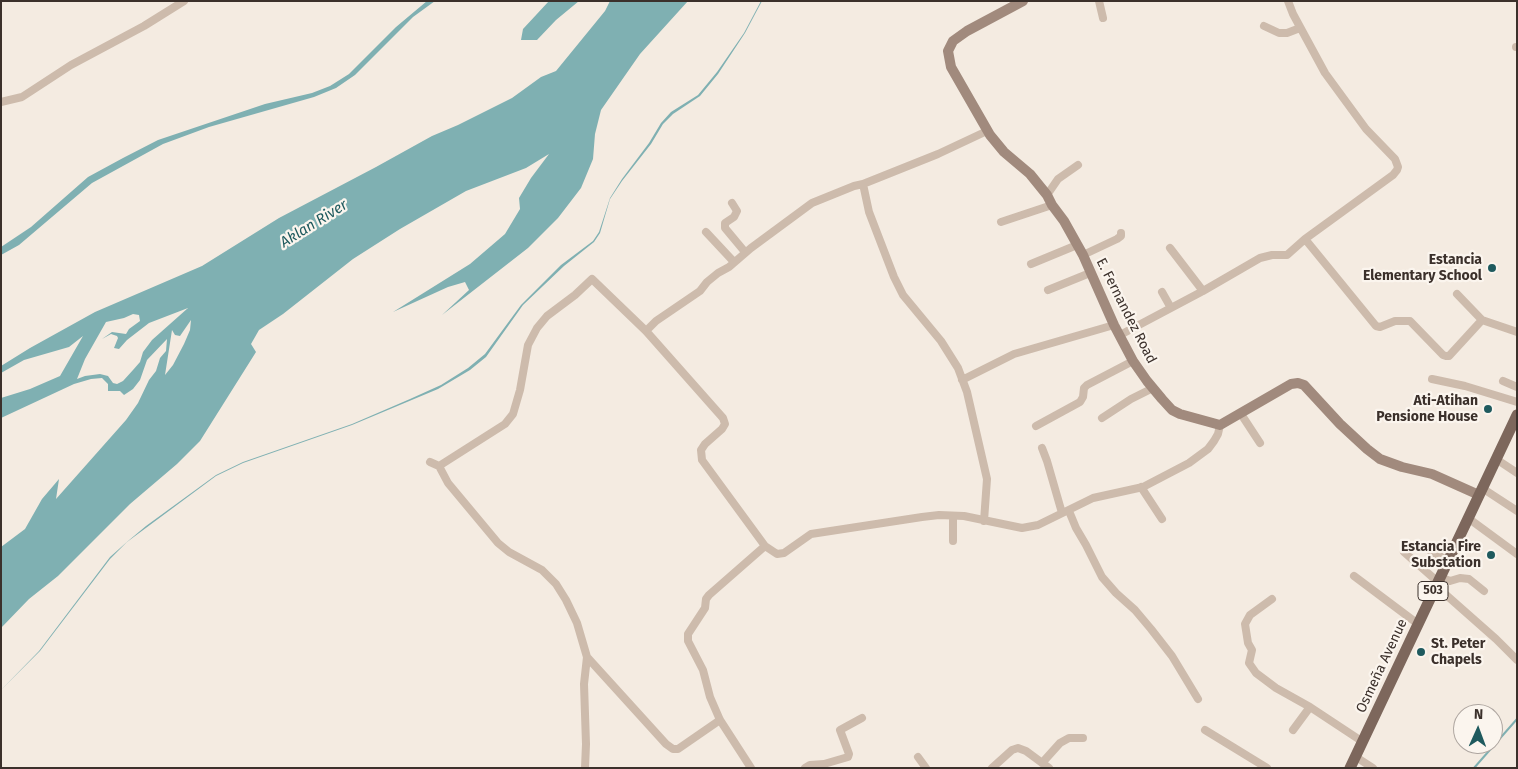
<!DOCTYPE html>
<html>
<head>
<meta charset="utf-8">
<style>
	body { margin:0 }
	#map { position:relative; width:1518px; height:769px; overflow:hidden; background:#f4ebe1; font-family:"Fira Sans",sans-serif }
	canvas { display:block }
	.frame { position:absolute; inset:0; border:2px solid #3b302b; pointer-events:none }
	.north { position:absolute; left:1453px; top:704px; width:50px; height:50px; box-sizing:border-box; background:#fbf5ee; border:1px solid #aea6a0; border-radius:50%; rotate:2deg; font-size:14px; font-weight:700; line-height:20px; text-align:center; color:#3b302b }
	.north::after { content:''; display:block; margin:auto; width:18px; height:22px; background:#1f5a5e; clip-path:polygon(50% 0,100% 100%,50% 72%,0 100%) }
</style>
</head>
<body>
<div id="map">
<canvas width="1518" height="769"></canvas>
<div class="frame"></div>
<div class="north">N</div>
</div>
<script>
const g = document.querySelector('canvas').getContext('2d');
g.lineJoin = 'round';
function paint(path, color) { g.fillStyle = color; g.fill(path, 'evenodd'); }
const shape = rows => new Path2D(rows.map(r => 'M' + r).join(''));
function stroke(path, color, width, dash) { g.strokeStyle = color; g.lineWidth = width; g.lineCap = dash ? 'butt' : 'round'; g.setLineDash(dash || []); g.stroke(path); }
function write(font, color, halo, rows, align = 'center') {
  g.font = font + ' "Fira Sans",sans-serif'; g.lineWidth = 4.5; g.setLineDash([]); g.textBaseline = 'middle'; g.strokeStyle = halo; g.fillStyle = color; for (const [text, x, y, turn = 0] of rows) {
    g.save(); g.translate(x, y); g.rotate((+turn || 0) * Math.PI / 180); g.textAlign = isNaN(turn) ? turn : align; if (halo) g.strokeText(text, 0, 0); g.fillText(text, 0, 0); g.restore();
  }
}
const water = shape([
	[427,1,435,1,413,17,355,75,336,88,314,97,209,127,163,144,92,183,19,245,1,255,1,247,31,227,88,177,123,158,158,140,265,104,312,93,330,86,349,74,396,27],
	[549,1,579,1,556,20,537,40,521,40,523,29],
	[610,1,688,1,640,54,601,110,595,134,593,159,581,188,558,218,528,248,442,315,469,290,465,282,448,287,393,312,470,264,505,234,520,209,519,198,531,178,549,154,526,168,466,191,400,229,353,259,283,314,259,330,251,344,256,352,200,441,177,464,130,504,58,576,29,599,1,628,1,547,25,529,42,499,59,479,56,499,126,420,138,403,149,380,156,371,160,358,166,351,167,339,147,360,140,380,133,389,124,395,120,391,108,391,108,384,102,378,91,379,74,384,1,418,1,398,30,389,60,376,83,336,69,347,24,360,1,373,1,366,30,348,95,312,202,266,279,218,376,167,432,136,458,125,512,98,541,77,556,71,605,11],
	[188,308,152,340,143,352,140,362,133,370,123,381,117,384,113,383,108,376,100,374,85,376,77,379,85,359,106,322,124,318,133,314,139,315,140,321,129,329,126,334,112,332,102,339,111,334,117,336,118,338,114,348,119,349,127,340,149,323],
	[191,320,190,330,184,344,173,365,165,375,172,330,175,335,180,336],
	[761,1,762,1,745,33,718,74,700,96,673,114,663,124,651,144,622,181,610,199,600,233,594,242,564,266,523,305,486,357,470,370,438,389,352,425,243,463,216,476,127,542,110,559,40,651,1,690,39,651,110,557,128,541,146,526,216,475,243,462,352,424,410,399,441,385,468,368,485,354,521,305,561,265,593,241,599,232,610,198,622,179,649,143,661,123,671,112,698,95,717,72,744,33]
]);
const stream = shape([
	[1474,768,1517,719]
]);
const street = shape([
	[1099,1,1103,18],
	[1264,26,1279,33,1287,33,1300,28],
	[1516,47,1517,47],
	[1,102,22,97,71,65,144,26,184,1],
	[863,184,938,154,987,131],
	[1047,195,1058,179,1078,165],
	[732,203,737,211,734,217,725,223,725,228,745,252],
	[1001,222,1052,205],
	[706,232,734,262],
	[1305,239,1376,326,1380,327,1395,321,1410,321,1443,355,1446,356,1449,356,1482,320],
	[1170,248,1203,291],
	[1083,255,1117,239,1121,236,1121,233],
	[1031,264,1077,245],
	[1048,290,1090,273],
	[1162,292,1171,308],
	[1457,294,1482,320,1517,332],
	[646,331,656,321,700,291,707,282,718,273,729,267,751,248,812,203,854,186,863,184,869,212,894,277,903,295,941,341,958,368,967,392,987,479,984,521],
	[1120,335,1203,291,1260,258,1272,255,1287,255,1305,239,1393,175,1397,170,1398,167,1395,159,1366,129,1325,73,1293,14,1288,1],
	[1432,379,1465,386,1517,402],
	[962,380,1014,354,1114,325],
	[1503,381,1517,387],
	[1241,414,1260,443],
	[1102,418,1131,399,1153,388],
	[1036,426,1080,402,1083,397,1084,388,1087,385,1133,361],
	[1042,448,1047,461,1062,513],
	[1496,459,1517,473],
	[430,462,439,466,448,483,498,543,509,552,542,570,556,584,566,600,577,623,587,657,666,744,673,749,678,749,720,720],
	[439,466,505,424,513,414,520,390,528,345,537,328,547,316,575,295,592,279,646,331,723,418,725,424,722,429,705,444,701,450,702,460,765,546,777,554,784,553,811,534,922,517,939,515,964,516,1022,528,1038,525,1093,498,1143,487,1189,463,1208,449,1214,441,1218,434,1220,425],
	[1141,487,1162,519],
	[1482,488,1517,511],
	[1069,511,1076,528,1086,545,1102,577,1116,593,1135,610,1151,629,1172,656,1198,699],
	[953,516,953,541],
	[1468,518,1517,554],
	[1421,545,1448,561],
	[1404,552,1438,582],
	[1354,576,1418,624],
	[1440,577,1450,581,1460,578,1469,579,1484,591],
	[1436,586,1496,639,1517,660],
	[1272,599,1250,615,1245,624,1248,643,1252,650,1249,663,1256,673,1276,688,1310,707,1363,742],
	[1205,730,1267,768],
	[1293,730,1310,707],
	[918,757,926,768],
	[1356,757,1373,768],
	[1042,763,1060,743,1069,738,1083,738],
	[585,768,586,744,584,684,587,657],
	[751,768,720,720,710,697,703,670,688,641,688,634,705,608,706,599,709,595,765,546],
	[805,768,810,765,824,764,848,757,849,754,840,730,862,718],
	[992,768,1012,750,1018,748,1026,751,1049,768]
]);
const secondary = shape([
	[1023,1,967,31,953,41,948,51,951,67,990,135,1004,152,1030,174,1047,195,1052,205,1064,221,1083,255,1114,325,1133,361,1147,381,1162,399,1172,410,1180,414,1220,425,1291,384,1298,383,1304,385,1340,424,1367,449,1380,459,1402,467,1432,474,1479,495]
]);
const primary = shape([
	[1350,768,1517,415]
]);
const markers = [
	[1492,268,5,"#1f5a5e"],
	[1488,409,5,"#1f5a5e"],
	[1491,555,5,"#1f5a5e"],
	[1421,652,5,"#1f5a5e"]
];
const shields = [
	[1433,591,30]
];
const shieldNames = [
	["503",1433,591]
];
const poiNames = [
	["Estancia",1482,260],
	["Elementary School",1482,276],
	["Ati-Atihan",1478,401],
	["Pensione House",1478,417],
	["Estancia Fire",1481,547],
	["Substation",1481,563],
	["St. Peter",1431,644,"left"],
	["Chapels",1431,660,"left"]
];
const streetNames = [
	["E. Fernandez Road",1126,311,63],
	["Osmeña Avenue",1382,666,-65]
];
const waterNames = [
	["Aklan River",314,224,-32]
];
paint(water, '#7fb0b2');
stroke(stream, '#7fb0b2', 2);
stroke(street, '#cdbbac', 8);
stroke(secondary, '#a18a7d', 10);
stroke(primary, '#7d675c', 11);
for (const [x, y, r, color] of markers) { const dot = new Path2D(); dot.arc(x, y, r, 0, 2 * Math.PI); g.fillStyle = color; g.fill(dot); stroke(dot, '#fbf5ee', 2); }
for (const [x, y, w] of shields) { const box = new Path2D(); box.roundRect(x - w / 2, y - 9.5, w, 19, 4); g.fillStyle = '#fbf5ee'; g.fill(box); stroke(box, '#3b302b', 1); }
write('bold 12px', '#3b302b', null, shieldNames);
write('bold 14px', '#3b302b', '#fbf5ee', poiNames, 'right');
write('14px', '#3b302b', '#fbf5ee', streetNames);
write('italic 15px', '#1f5a5e', '#fbf5ee', waterNames);
</script>
</body>
</html>
